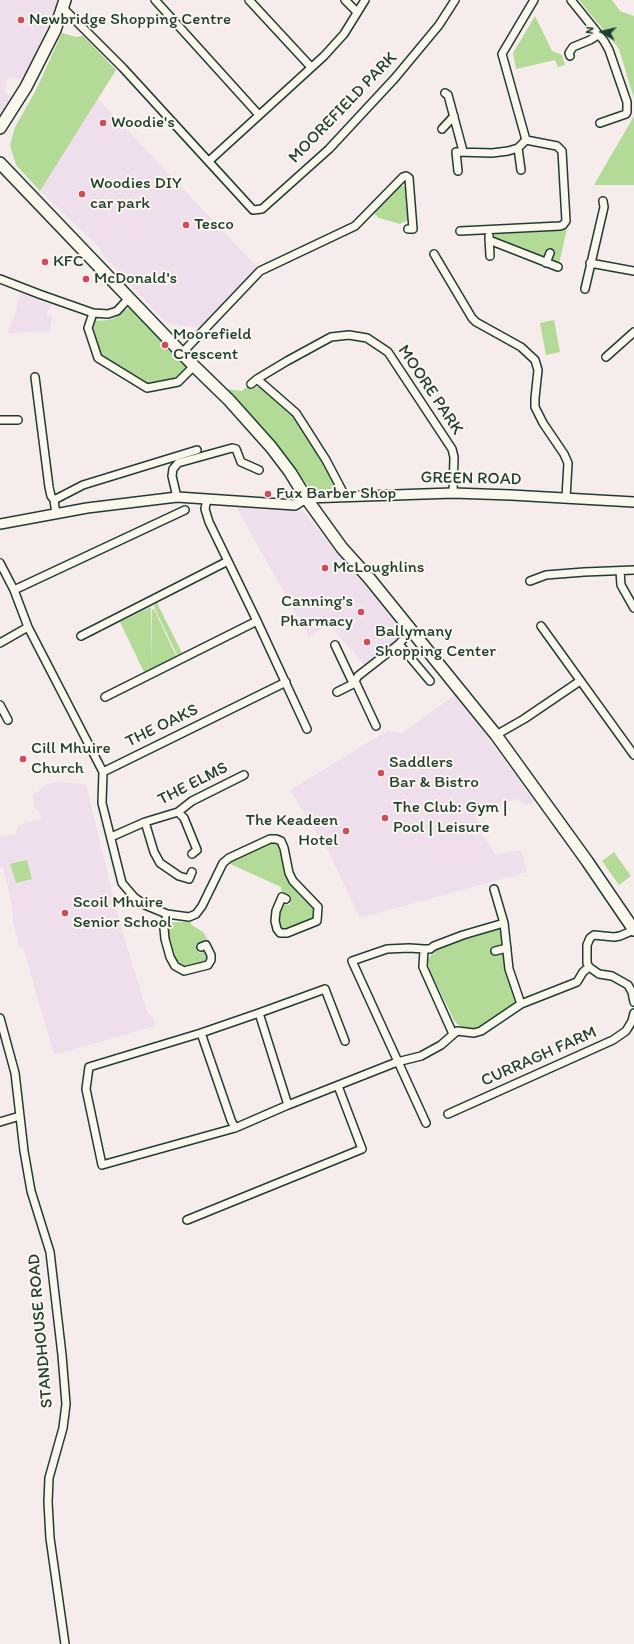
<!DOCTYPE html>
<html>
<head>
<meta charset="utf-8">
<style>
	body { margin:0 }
	#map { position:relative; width:634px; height:1644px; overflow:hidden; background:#f6ecec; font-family:Itim,sans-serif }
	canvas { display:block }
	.north { position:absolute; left:582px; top:12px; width:40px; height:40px; -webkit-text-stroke:3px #fbf7ec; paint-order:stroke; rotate:278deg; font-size:11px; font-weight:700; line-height:16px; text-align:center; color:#1f3d34 }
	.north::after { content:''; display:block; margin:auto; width:14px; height:18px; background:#1f3d34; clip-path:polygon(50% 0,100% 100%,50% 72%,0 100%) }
</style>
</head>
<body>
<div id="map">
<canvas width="634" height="1644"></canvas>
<div class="north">N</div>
</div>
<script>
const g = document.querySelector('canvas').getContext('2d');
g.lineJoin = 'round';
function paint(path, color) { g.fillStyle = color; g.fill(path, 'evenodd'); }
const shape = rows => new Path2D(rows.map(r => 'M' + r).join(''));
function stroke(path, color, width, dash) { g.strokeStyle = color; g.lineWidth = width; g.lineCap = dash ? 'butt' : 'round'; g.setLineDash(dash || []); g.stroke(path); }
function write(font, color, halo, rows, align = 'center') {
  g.font = font + ' Itim,sans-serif'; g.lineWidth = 4; g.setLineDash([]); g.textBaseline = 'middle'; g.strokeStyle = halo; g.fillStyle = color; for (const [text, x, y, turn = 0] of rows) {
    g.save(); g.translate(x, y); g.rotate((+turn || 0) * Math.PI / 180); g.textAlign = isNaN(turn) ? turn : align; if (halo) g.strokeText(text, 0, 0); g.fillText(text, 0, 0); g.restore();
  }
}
const built = shape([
	[0,0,58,0,55,15,45,31,24,77,18,79,8,77,4,92,11,96,11,100,0,116],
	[98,99,257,267,200,328,166,323,103,255,101,249,40,191],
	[20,293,51,305,46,315,52,316,50,331,7,333,14,318],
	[235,505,302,510,404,632,404,640,366,667,329,624,309,637],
	[456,694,535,802,527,805,516,799,476,815,481,830,481,833,496,855,521,850,527,872,360,918,328,851,290,790,387,731,402,733],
	[57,782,86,784,119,920,147,1012,153,1017,155,1026,54,1055,23,947,20,948,13,922,12,907,3,867,0,867,0,837,16,834,17,826,41,819,39,810,35,809,32,795,48,784]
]);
const green = shape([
	[579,0,612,0,620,11,634,16,634,99,619,49],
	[535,16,552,51,562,55,565,65,558,67,555,60,516,69,513,53],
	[62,33,76,37,83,36,116,70,40,191,16,165,10,145,15,127,36,90],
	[634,116,634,185,594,185],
	[401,185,405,187,408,220,400,224,379,218,374,213,399,186],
	[568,224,559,264,551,260,551,253,547,251,542,257,538,257,495,238,494,236,495,233,498,232],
	[129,308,137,312,162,341,160,344,169,350,171,349,186,365,186,367,176,377,170,380,148,384,100,357,92,328,93,321,108,320,115,318,123,311],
	[554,320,560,352,546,355,540,323],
	[247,386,251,389,260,386,281,404,293,416,337,484,338,490,325,491,311,490,276,443,236,398,226,389,242,391],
	[157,603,182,653,177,655,155,609,154,605],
	[151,607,152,668,144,672,120,622],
	[154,609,176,656,152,668,152,610],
	[268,843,279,845,284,857,287,878,292,887,314,909,315,914,312,920,285,930,279,927,277,918,281,907,283,904,290,905,291,896,281,891,281,887,228,863],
	[614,852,631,876,619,885,602,861],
	[27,860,32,879,16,883,10,864],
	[168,922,190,922,192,925,204,933,207,939,195,945,199,953,203,952,206,954,207,958,206,961,187,967,178,965,171,949,167,931],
	[498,929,502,930,503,944,495,954,502,953,505,955,507,970,516,1000,516,1004,480,1027,472,1030,465,1029,457,1024,454,1020,430,971,428,962,429,958,436,948,466,937]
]);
const minor = shape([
	[155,0,259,115],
	[249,0,311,67],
	[345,0,357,12],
	[571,0,604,41,609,50,627,102,627,112,626,114,600,123],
	[63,8,123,68,253,210,262,209,329,149,395,78,439,25,455,0],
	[570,56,569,53,573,47,590,40,598,35],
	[445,93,448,95,463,151],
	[442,129,454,116],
	[526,140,502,54,534,0],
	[518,148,521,170],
	[209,161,324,56,344,34,365,0],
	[458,171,456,152,492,153,508,151,518,148,526,140],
	[460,231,560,226,563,225,566,221,562,151,557,146,526,140],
	[489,236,490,256],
	[489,240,558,267],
	[434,254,472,318,476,322,521,347,535,360,538,370,535,398,535,407,543,423,564,454,568,463,566,498],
	[546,263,550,253],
	[590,263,634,271],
	[0,279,39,294,93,313,108,314,117,311,129,298],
	[585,289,604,207,603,201],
	[93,313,88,328,98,358,147,388,178,382,194,366],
	[182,353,260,271,355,226,403,177,406,176,409,178,413,229,408,229],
	[606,357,634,332],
	[35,377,49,487,51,496,54,500,56,514],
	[257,379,296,413,326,460,345,496],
	[251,384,257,379,287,361,331,337,349,335,367,338,388,352,452,449,454,457,453,493],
	[0,420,18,420],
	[177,497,172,476,173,469,178,463,232,448,236,449,241,462,259,470],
	[207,499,205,509,209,522,257,621,307,729],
	[54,500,83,485,197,450],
	[0,563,14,590,28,627,103,772,286,682],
	[620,571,621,585,634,608],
	[530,581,546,575,584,572,634,570],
	[14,590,185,510],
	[541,626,634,755],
	[81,636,228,561],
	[0,643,28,627],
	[399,644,430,681],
	[335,645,353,683],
	[355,681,376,726],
	[337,692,353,684,358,676,399,644,411,630],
	[105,697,257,621],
	[0,705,8,720],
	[496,735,524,719,580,681],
	[103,772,102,803,122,883,134,897,145,905,167,914,189,917,196,914,202,906,223,863,229,858,270,839,276,839,281,841,284,848,289,873,293,881,318,907,317,921,287,933,280,933,277,929,275,921,276,911,282,897,286,899],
	[178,812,184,818,197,850,192,854],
	[145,822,154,852,160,863,179,876,189,879,192,872],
	[111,837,145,822,178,812,192,801,244,775],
	[494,889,504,923],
	[167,914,164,928,165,939,170,957,175,966,184,971,208,965,211,960,211,955,206,945,201,947],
	[424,949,430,949,434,946,463,935,504,923,509,969,521,1004],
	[495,951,507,948],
	[589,967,599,974,612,976,628,985,632,992,634,1002],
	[259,1013,325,989,345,1041],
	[0,1018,15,1073,24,1151,31,1191,50,1252,62,1355,66,1404,63,1428,49,1478,48,1502,50,1538,65,1644],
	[201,1033,89,1067,86,1089,102,1165,235,1128,231,1120,201,1033,259,1013,288,1105],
	[448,1114,613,1040,626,1031,632,1021,634,1013],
	[0,1122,20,1116],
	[426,1123,352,961,387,949,409,948,424,949,423,967,453,1034],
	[235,1128,288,1105,397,1062,421,1056,441,1045,457,1031,474,1033,481,1031,521,1004,577,982,583,972,589,967,587,963,587,945,590,938,594,935,614,937,620,936,634,930],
	[187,1220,362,1149,338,1086]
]);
const tertiary = shape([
	[0,524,87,508,177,497,295,505,306,498,453,493,511,495,634,502]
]);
const secondary = shape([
	[0,128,26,87,55,30,65,0],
	[0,163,194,366,229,400,271,447,290,472,306,498,342,548,369,578,496,735,587,861,634,930]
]);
const markers = [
	[21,20,4,"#d1495b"],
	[103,123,4,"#d1495b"],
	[82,194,4,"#d1495b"],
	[186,225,4,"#d1495b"],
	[45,262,4,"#d1495b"],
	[86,279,4,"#d1495b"],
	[165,345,4,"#d1495b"],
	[268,494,4,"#d1495b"],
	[325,568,4,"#d1495b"],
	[361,612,4,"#d1495b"],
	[367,642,4,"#d1495b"],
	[23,759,4,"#d1495b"],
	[381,773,4,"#d1495b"],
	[385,818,4,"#d1495b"],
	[346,831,4,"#d1495b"],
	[65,913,4,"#d1495b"]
];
const poiNames = [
	["Newbridge Shopping Centre",29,20],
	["Woodie's",111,123],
	["Woodies DIY",90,184],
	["car park",90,204],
	["Tesco",194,225],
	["KFC",53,262],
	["McDonald's",94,279],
	["Moorefield",173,335],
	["Crescent",173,355],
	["Fux Barber Shop",276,494],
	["McLoughlins",333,568],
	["Canning's",353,602,"right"],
	["Pharmacy",353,622,"right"],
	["Ballymany",375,632],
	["Shopping Center",375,652],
	["Cill Mhuire",31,749],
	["Church",31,769],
	["Saddlers",389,763],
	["Bar & Bistro",389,783],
	["The Club: Gym |",393,808],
	["Pool | Leisure",393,828],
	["The Keadeen",338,821,"right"],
	["Hotel",338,841,"right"],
	["Scoil Mhuire",73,903],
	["Senior School",73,923]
];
const streetNames = [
	["MOOREFIELD PARK",343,108,-46],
	["MOORE PARK",430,390,56],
	["GREEN ROAD",471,479,1],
	["THE OAKS",162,726,-26],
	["THE ELMS",193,784,-27],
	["CURRAGH FARM",539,1057,-24],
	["STANDHOUSE ROAD",41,1331,-95]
];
paint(built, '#efdeec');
paint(green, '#b3da96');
stroke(minor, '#1f3d34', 10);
stroke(tertiary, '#1f3d34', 12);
stroke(secondary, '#1f3d34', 14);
stroke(minor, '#fbf7ec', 7);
stroke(tertiary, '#fbf7ec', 9);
stroke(secondary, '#fbf7ec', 11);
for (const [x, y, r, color] of markers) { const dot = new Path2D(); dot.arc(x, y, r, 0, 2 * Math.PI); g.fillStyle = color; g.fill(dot); stroke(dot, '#fbf7ec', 1.5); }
write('17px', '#1f3d34', '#fbf7ec', poiNames, 'left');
write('17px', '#1f3d34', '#fbf7ec', streetNames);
</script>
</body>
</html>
